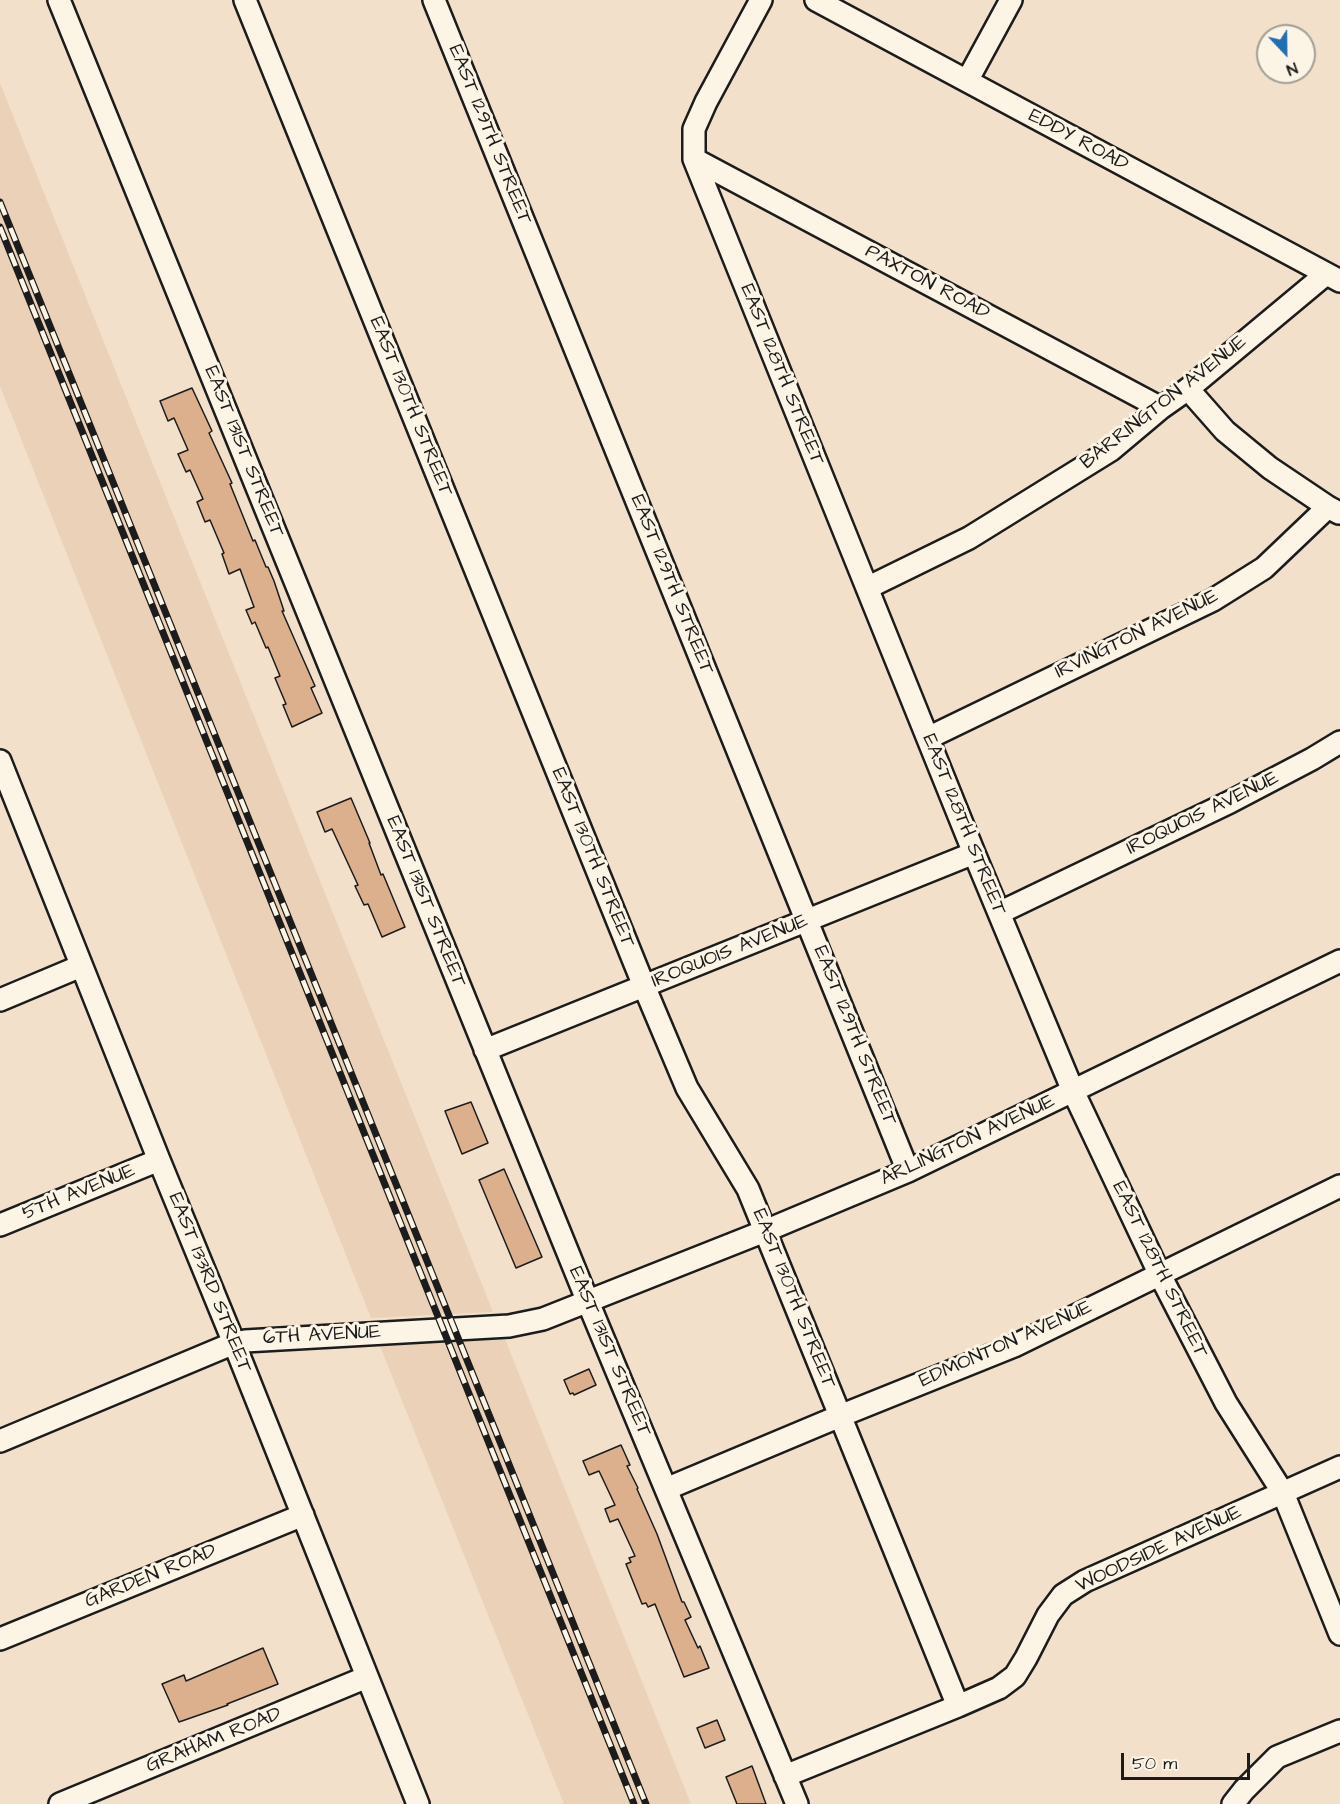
<!DOCTYPE html>
<html>
<head>
<meta charset="utf-8">
<style>
	body { margin:0 }
	#map { position:relative; width:1340px; height:1804px; overflow:hidden; background:#f2e0cb; font-family:"Architects Daughter",sans-serif }
	canvas { display:block }
	.north { position:absolute; left:1256px; top:24px; width:60px; height:60px; box-sizing:border-box; background:#fcf5e5; border:2px solid #a29e95; border-radius:50%; rotate:158deg; font-size:16px; font-weight:700; line-height:24px; text-align:center; color:#1c1c1c }
	.north::after { content:''; display:block; margin:auto; width:21px; height:27px; background:#1f6fb2; clip-path:polygon(50% 0,100% 100%,50% 72%,0 100%) }
	.scale { position:absolute; left:1121px; top:1753px; width:129px; height:27px; box-sizing:border-box; border:3px solid #1c1c1c; border-top:0; padding-left:8px; font-size:18px; line-height:21px; white-space:nowrap; color:#1c1c1c; -webkit-text-stroke:4px #fcf5e5; paint-order:stroke }
</style>
</head>
<body>
<div id="map">
<canvas width="1340" height="1804"></canvas>
<div class="north">N</div>
<div class="scale">50 m</div>
</div>
<script>
const g = document.querySelector('canvas').getContext('2d');
g.lineJoin = 'round';
function paint(path, color) { g.fillStyle = color; g.fill(path, 'evenodd'); }
const shape = rows => new Path2D(rows.map(r => 'M' + r).join(''));
function stroke(path, color, width, dash) { g.strokeStyle = color; g.lineWidth = width; g.lineCap = dash ? 'butt' : 'round'; g.setLineDash(dash || []); g.stroke(path); }
function write(font, color, halo, rows, align = 'center') {
  g.font = font + ' "Architects Daughter",sans-serif'; g.lineWidth = 6; g.setLineDash([]); g.textBaseline = 'middle'; g.strokeStyle = halo; g.fillStyle = color; for (const [text, x, y, turn = 0] of rows) {
    g.save(); g.translate(x, y); g.rotate((+turn || 0) * Math.PI / 180); g.textAlign = isNaN(turn) ? turn : align; if (halo) g.strokeText(text, 0, 0); g.fillText(text, 0, 0); g.restore();
  }
}
const built = shape([
	[0,83,493,1312,371,1318,0,386],
	[505,1339,691,1804,564,1804,380,1346]
]);
const building = shape([
	[192,388,212,431,209,433,232,483,230,484,253,541,255,540,266,567,268,567,274,581,284,611,282,611,315,686,311,688,322,713,292,727,283,705,286,704,275,678,280,676,268,647,266,648,255,622,252,624,246,610,254,607,240,569,229,574,222,554,224,553,210,520,205,522,197,502,203,499,190,470,186,472,178,454,188,450,174,418,168,421,160,401,192,388],
	[351,798,370,843,369,843,381,875,383,874,405,927,382,937,368,904,364,905,355,886,358,885,332,829,325,832,317,812,351,798],
	[471,1102,488,1143,462,1154,445,1111,471,1102],
	[504,1169,542,1257,516,1268,479,1180,504,1169],
	[589,1369,596,1385,574,1395,573,1393,570,1394,564,1380,589,1369],
	[621,1445,630,1465,627,1466,638,1488,637,1489,657,1534,682,1602,684,1602,691,1617,685,1620,698,1648,700,1646,709,1668,684,1677,655,1604,648,1607,646,1603,642,1604,626,1564,631,1562,629,1558,635,1556,618,1519,610,1522,605,1509,615,1505,599,1471,589,1475,583,1461,621,1445],
	[263,1648,278,1684,227,1704,228,1705,179,1722,162,1684,184,1675,186,1681,263,1648],
	[717,1720,725,1740,705,1748,697,1728,717,1720],
	[752,1766,766,1804,737,1804,726,1777,752,1766]
]);
const minor = shape([
	[59,0,588,1302,797,1804],
	[245,0,644,986,687,1088,748,1189,958,1706],
	[434,0,908,1171],
	[761,0,706,102,694,129,694,159,974,853,1073,1091,1160,1275,1226,1403,1283,1493,1340,1634],
	[816,0,1340,281],
	[967,81,1011,0],
	[694,159,1161,408],
	[1188,389,1225,431,1270,468,1328,507,1339,513],
	[867,588,969,538,1111,450,1161,408,1188,389,1326,274],
	[928,738,1213,600,1264,568,1328,507],
	[0,761,159,1160,234,1343,418,1804],
	[999,913,1230,802,1312,759,1340,742],
	[0,1000,81,966],
	[485,1050,974,853],
	[0,1225,159,1160],
	[0,1441,234,1343,245,1341,509,1326,543,1319,765,1231,908,1171,1340,961],
	[666,1489,840,1416,1014,1346,1340,1186],
	[0,1639,303,1515],
	[785,1776,958,1706,999,1688,1015,1676,1026,1658,1048,1615,1063,1595,1085,1581,1340,1467],
	[60,1804,367,1677],
	[1233,1804,1244,1790,1277,1757,1340,1731]
]);
const rail = shape([
	[0,202,646,1804],
	[0,227,634,1804]
]);
const streetNames = [
	["EAST 129TH STREET",489,135,68],
	["EDDY ROAD",1078,141,28],
	["PAXTON ROAD",927,283,28],
	["EAST 128TH STREET",781,375,68],
	["BARRINGTON AVENUE",1164,403,-38],
	["EAST 130TH STREET",410,407,68],
	["EAST 131ST STREET",243,452,68],
	["EAST 129TH STREET",671,585,68],
	["IRVINGTON AVENUE",1137,635,-26],
	["IROQUOIS AVENUE",1203,814,-26],
	["EAST 128TH STREET",963,825,68],
	["EAST 130TH STREET",592,858,68],
	["EAST 131ST STREET",425,902,68],
	["IROQUOIS AVENUE",730,952,-22],
	["EAST 129TH STREET",854,1036,68],
	["ARLINGTON AVENUE",968,1141,-25],
	["5TH AVENUE",79,1193,-22],
	["EAST 128TH STREET",1159,1270,64],
	["EAST 133RD STREET",209,1283,68],
	["EAST 130TH STREET",793,1299,68],
	["6TH AVENUE",322,1336,-3],
	["EDMONTON AVENUE",1006,1345,-24],
	["EAST 131ST STREET",609,1352,67],
	["WOODSIDE AVENUE",1159,1550,-25],
	["GARDEN ROAD",151,1577,-22],
	["GRAHAM ROAD",214,1741,-22]
];
paint(built, '#ebd1b8');
paint(building, '#dcaf8d');
stroke(building, '#1c1c1c', 1.5);
stroke(minor, '#1c1c1c', 26);
stroke(minor, '#fcf5e5', 21);
stroke(rail, '#1c1c1c', 7);
stroke(rail, '#fcf5e5', 4.5, [14]);
write('20px', '#1c1c1c', '#fcf5e5', streetNames);
</script>
</body>
</html>
